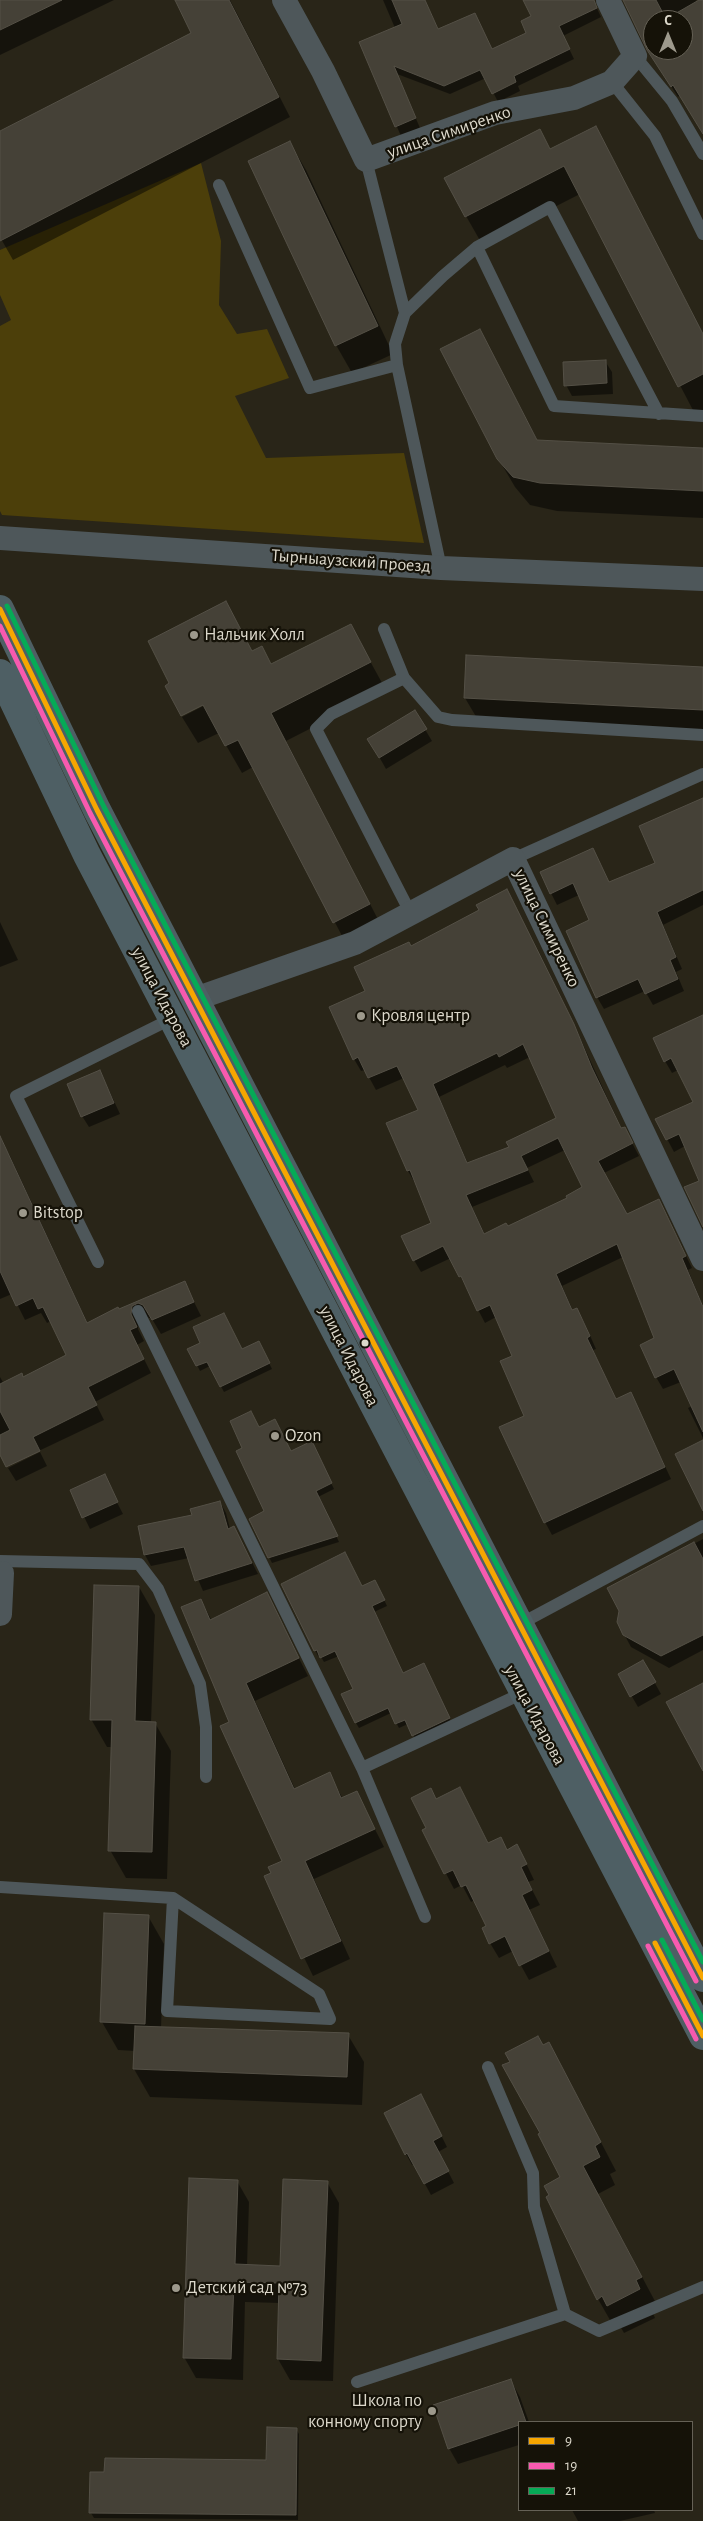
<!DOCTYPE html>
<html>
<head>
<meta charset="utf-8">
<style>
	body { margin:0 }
	#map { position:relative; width:703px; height:2521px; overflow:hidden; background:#292518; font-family:"Alegreya Sans",sans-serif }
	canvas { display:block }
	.legend { position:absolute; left:518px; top:2421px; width:175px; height:90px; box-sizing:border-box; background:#151208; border:1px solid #656156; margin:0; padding:6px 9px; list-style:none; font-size:15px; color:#dcd8cb }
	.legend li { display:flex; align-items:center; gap:10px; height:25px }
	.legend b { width:25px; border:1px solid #656156 }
	.north { position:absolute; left:643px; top:10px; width:50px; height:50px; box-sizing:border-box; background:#151208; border:1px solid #656156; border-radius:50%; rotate:0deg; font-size:14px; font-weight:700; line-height:20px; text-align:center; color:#dcd8cb }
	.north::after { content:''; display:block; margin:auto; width:18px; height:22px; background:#9d998c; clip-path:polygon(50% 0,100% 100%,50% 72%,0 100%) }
</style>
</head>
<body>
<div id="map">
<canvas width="703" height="2521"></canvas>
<ul class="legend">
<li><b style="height:6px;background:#f7a600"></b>9</li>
<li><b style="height:6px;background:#f75aaf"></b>19</li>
<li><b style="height:6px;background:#06aa56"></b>21</li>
</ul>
<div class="north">С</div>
</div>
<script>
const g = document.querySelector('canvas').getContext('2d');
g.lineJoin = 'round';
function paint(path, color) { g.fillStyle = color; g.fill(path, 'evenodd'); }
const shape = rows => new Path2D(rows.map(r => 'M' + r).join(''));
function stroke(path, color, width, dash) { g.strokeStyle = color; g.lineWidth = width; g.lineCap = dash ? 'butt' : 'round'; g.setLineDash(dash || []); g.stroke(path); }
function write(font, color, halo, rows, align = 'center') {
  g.font = font + ' "Alegreya Sans",sans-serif'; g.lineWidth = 4.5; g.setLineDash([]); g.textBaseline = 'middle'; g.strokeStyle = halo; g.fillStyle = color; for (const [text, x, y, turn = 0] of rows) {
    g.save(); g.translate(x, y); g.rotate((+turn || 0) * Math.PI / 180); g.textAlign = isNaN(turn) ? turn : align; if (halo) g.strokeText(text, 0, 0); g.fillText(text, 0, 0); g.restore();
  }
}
const green = shape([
	[201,163,221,241,219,305,237,334,267,329,289,378,235,396,266,458,404,453,424,543,2,515,0,511,0,326,11,320,0,295,0,250]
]);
const shadow = shape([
	[0,0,114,0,0,55],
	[176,0,230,0,290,117,13,260,0,237,0,132,192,33],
	[383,0,425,0,439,31,492,50,528,34,532,17,524,0,593,0,601,17,563,36,574,59,518,86,520,91,498,102,486,78,450,94,397,74,420,128,401,136,360,43,395,28],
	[624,0,696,0,697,2,703,0,703,132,680,95,678,97,655,61],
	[653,20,683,20,683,50,653,50],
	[595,127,703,334,703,410,695,414,580,194,482,244,466,216,540,131,551,150],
	[290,143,306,170,393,354,352,373,336,345],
	[495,359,538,441,703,449,703,518,557,511,530,505,515,487,498,458],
	[605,361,612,372,613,394,572,396,566,385],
	[226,603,253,652,262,648,272,665,350,625,386,690,286,741,385,933,350,951,253,767,242,773,219,733,198,743,182,717,209,703,171,684],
	[703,668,703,736,481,725,465,698],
	[414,711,432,741,386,769,369,739],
	[703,799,703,905,663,925,682,969,676,972,684,991,653,1005,645,991,604,1009,597,997,591,921,579,895,557,905,551,893,592,849,609,883,657,863],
	[507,891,580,1038,622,1130,631,1141,639,1156,604,1173,627,1216,659,1201,692,1268,688,1270,703,1306,703,1438,688,1408,692,1406,681,1382,663,1389,656,1377,656,1339,623,1257,562,1286,573,1311,577,1309,584,1322,596,1349,593,1350,616,1400,637,1406,671,1479,552,1535,545,1522,513,1356,496,1317,485,1323,451,1258,421,1272,414,1260,432,1223,417,1182,415,1183,408,1171,420,1110,404,1078,376,1090,365,1070,361,1071,354,1059,367,991,411,948,480,911],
	[530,1057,557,1118,510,1148,468,1164,439,1097,505,1065,507,1068],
	[565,1150,584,1188,568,1198,508,1228,485,1235,472,1207,534,1182,527,1168],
	[0,922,18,960,0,967],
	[703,1016,703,1224,700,1181,685,1146,674,1152,657,1120,694,1102,678,1070,672,1073,665,1061],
	[100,1071,120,1114,89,1127,82,1116],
	[0,1142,2,1142,10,1156,88,1324,184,1282,201,1316,161,1334,152,1319,147,1317,139,1320,138,1329,144,1341,137,1345,151,1373,95,1402,104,1420,7,1466,0,1452,0,1377,4,1384,23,1378,68,1355,51,1321,47,1323,41,1313,25,1320,12,1294,0,1299],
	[261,1347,272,1369,224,1392,210,1366,200,1371,189,1349,242,1350],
	[259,1428,291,1452,314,1448,334,1489,318,1497,339,1542,272,1563,269,1557,265,1512,244,1448],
	[40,1452,47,1466,16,1481,8,1468],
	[108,1485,123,1514,90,1529,71,1490],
	[220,1502,226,1513,230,1529,234,1527,258,1574,203,1591,189,1558,151,1566,145,1555,139,1527,194,1516],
	[703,1539,703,1650,669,1668,631,1647,624,1634,621,1611,609,1589],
	[283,1585,378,1587,387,1606,374,1612,403,1674,427,1669,452,1724,416,1740,408,1724,399,1728,391,1713,359,1728,356,1723,354,1689,339,1656,324,1662,320,1655,318,1656],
	[139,1587,155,1615,151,1723,155,1723,171,1751,167,1879,126,1878,110,1850,113,1747,107,1747,91,1719],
	[266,1593,308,1676,255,1701,295,1789,329,1774,343,1799,356,1792,384,1847,314,1879,350,1959,313,1976,265,1877,273,1874,283,1862,231,1723,201,1600,212,1621],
	[643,1662,661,1694,638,1707,619,1674],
	[460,1788,489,1844,525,1861,534,1880,528,1882,540,1905,529,1910,557,1967,529,1980,513,1951,499,1958,490,1943,487,1926,475,1900,471,1902,462,1885,454,1889,424,1831,428,1829,436,1800],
	[106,1914,148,1916,164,1944,161,2028,348,2035,364,2062,362,2105,150,2097,134,2069,135,2051,118,2050,102,2022],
	[549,2043,616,2171,610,2174,615,2185,598,2194,657,2305,651,2308,655,2318,624,2333,619,2324,614,2327,598,2299,562,2178,543,2046],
	[427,2107,447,2147,438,2152,454,2183,431,2195,414,2164,412,2165,406,2154],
	[237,2181,249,2202,247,2266,281,2267,327,2182,339,2203,333,2381,290,2380,278,2359,280,2303,245,2302,243,2380,196,2378,184,2357],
	[511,2381,520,2397,529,2422,519,2422,519,2445,458,2464,449,2448],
	[296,2429,299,2434,298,2520,94,2518,91,2513,106,2473,268,2461],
	[572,2510,654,2510,655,2513,620,2521,578,2521]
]);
const building = shape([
	[0,0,62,0,0,30,0,0],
	[175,0,229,0,279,97,0,241,0,131,191,33,175,0],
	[392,0,425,0,438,29,475,13,492,49,526,33,521,21,531,16,523,0,594,0,597,8,559,26,570,49,514,76,516,82,492,94,480,70,444,86,394,66,416,118,395,127,359,42,402,24,392,0],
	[623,0,656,0,666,19,699,0,703,0,703,134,673,85,671,87,647,50,623,0],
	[653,20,683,20,683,50,653,50,653,20],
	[596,126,703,334,703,374,678,387,564,166,465,217,444,178,540,129,550,149,596,126],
	[290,141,378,326,335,346,248,161,290,141],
	[480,329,537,440,703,448,703,491,540,483,513,477,497,459,440,349,480,329],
	[606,360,607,383,564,386,563,362,606,360],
	[226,601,252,651,262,646,271,664,351,624,371,662,271,713,370,904,333,923,238,740,225,746,203,705,181,716,165,686,169,683,148,641,226,601],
	[466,655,703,667,703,710,464,698,466,655],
	[415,710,427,729,379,758,367,739,415,710],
	[703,798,703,890,657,912,676,957,670,960,678,979,645,994,638,979,596,998,566,931,589,920,573,883,550,894,540,872,593,848,609,882,655,863,639,826,703,798],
	[507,889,574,1024,592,1068,621,1128,625,1127,633,1143,598,1161,627,1214,659,1199,686,1256,682,1258,703,1307,703,1432,674,1369,655,1378,640,1345,654,1338,617,1244,556,1274,572,1310,577,1308,590,1336,587,1338,616,1399,631,1392,665,1467,544,1523,499,1427,524,1416,500,1361,512,1356,490,1305,477,1311,461,1276,459,1277,443,1246,413,1261,401,1236,431,1223,410,1170,407,1171,386,1123,418,1110,397,1066,368,1078,358,1057,353,1060,329,1007,365,991,354,967,409,942,411,946,479,910,476,905,507,889],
	[523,1044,556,1118,506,1142,509,1147,467,1163,433,1084,497,1053,499,1057,523,1044],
	[558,1138,582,1187,566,1196,567,1198,508,1226,506,1223,484,1234,466,1195,528,1170,521,1156,558,1138],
	[703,1015,703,1227,684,1187,699,1181,679,1134,666,1140,655,1119,693,1102,671,1058,664,1062,653,1038,703,1015],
	[100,1070,114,1103,81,1117,67,1084,100,1070],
	[0,1136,87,1323,118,1307,119,1309,185,1281,194,1302,152,1320,143,1305,138,1303,132,1306,131,1314,137,1327,130,1330,144,1359,88,1387,97,1405,33,1437,40,1451,6,1467,0,1455,0,1435,10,1430,0,1411,0,1384,22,1373,23,1377,66,1355,43,1307,38,1309,33,1298,16,1306,0,1271,0,1136],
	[224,1313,242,1349,259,1341,270,1363,220,1387,207,1362,196,1366,187,1349,200,1343,193,1327,224,1313],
	[251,1411,259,1427,275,1419,291,1451,312,1441,332,1483,316,1491,338,1536,268,1558,249,1519,264,1511,236,1451,242,1448,230,1421,251,1411],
	[703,1440,703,1511,675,1454,703,1440],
	[105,1474,118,1502,82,1518,70,1490,105,1474],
	[220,1501,228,1529,234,1526,252,1563,195,1581,184,1547,144,1555,138,1526,192,1515,190,1509,220,1501],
	[694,1542,703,1559,703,1635,661,1656,623,1635,617,1622,619,1611,607,1588,694,1542],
	[345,1552,362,1586,375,1580,385,1600,372,1606,403,1673,424,1663,450,1718,412,1736,405,1720,395,1724,388,1708,355,1723,341,1694,353,1689,335,1651,320,1658,317,1650,314,1651,281,1584,345,1552],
	[94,1585,139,1586,135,1721,156,1722,152,1852,108,1851,112,1720,90,1720,94,1585],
	[267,1592,299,1658,246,1683,294,1789,330,1772,341,1798,357,1791,375,1829,305,1861,341,1941,301,1959,264,1876,271,1873,268,1867,282,1861,220,1726,229,1722,181,1607,201,1599,210,1620,267,1592],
	[643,1660,656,1682,630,1697,618,1674,643,1660],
	[703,1683,703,1771,666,1702,703,1683],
	[460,1787,488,1843,501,1837,507,1850,517,1844,527,1864,521,1867,532,1890,522,1895,549,1951,519,1966,505,1936,489,1944,482,1928,486,1926,466,1885,461,1887,453,1870,444,1874,422,1830,426,1828,411,1798,431,1788,436,1799,460,1787],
	[104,1913,149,1915,145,2024,100,2022,104,1913],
	[135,2026,349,2033,347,2077,133,2069,135,2026],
	[538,2036,543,2045,549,2042,601,2142,595,2146,600,2157,583,2166,642,2277,636,2280,640,2289,607,2306,602,2296,597,2300,546,2197,549,2195,544,2186,560,2177,538,2134,540,2133,502,2065,510,2062,505,2053,538,2036],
	[421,2094,442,2136,433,2141,449,2171,424,2184,407,2153,405,2155,384,2113,421,2094],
	[189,2178,238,2180,235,2264,280,2266,283,2179,328,2181,321,2361,277,2359,279,2283,234,2282,231,2359,183,2358,189,2178],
	[511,2379,526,2422,519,2422,519,2425,448,2449,433,2405,511,2379],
	[267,2427,297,2428,296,2515,89,2513,90,2472,104,2472,105,2458,266,2460,267,2427]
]);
const lane = shape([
	[635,56,672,101,703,154],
	[612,82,655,136,703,234],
	[366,160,405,313,395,344,397,365,441,568],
	[219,185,310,388,397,365],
	[477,247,554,406,703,416],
	[405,313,443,276,477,247,550,207,659,414],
	[384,629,404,678],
	[513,859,703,774],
	[411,914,316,729,331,714,404,678,438,717,452,720,703,735],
	[98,1262,16,1096,173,1018],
	[138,1311,362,1768,523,1693],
	[0,1561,139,1564,158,1589,200,1684,206,1727,206,1777],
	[520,1624,703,1526],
	[362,1768,425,1917],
	[0,1887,173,1898,319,1994,330,2019,167,2011,173,1898],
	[488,2067,533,2173,534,2207,565,2314,599,2331,703,2287],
	[357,2382,565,2314]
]);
const street = shape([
	[284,0,323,71,366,160,495,113,574,98,612,82,635,56,608,0],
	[0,538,441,568,703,579],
	[195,999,355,943,513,859,703,1259],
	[0,1614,2,1573]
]);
const primary = shape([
	[0,609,97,810,703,1978],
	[0,673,87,855,703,2036]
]);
const bus1 = shape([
	[0,609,97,810,703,1978],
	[655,1943,703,2036]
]);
const bus2 = shape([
	[0,626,90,813,696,1981],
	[648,1946,696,2039]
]);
const bus3 = shape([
	[7,606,104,807,703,1962],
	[662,1940,703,2020]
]);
const markers = [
	[194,635,5,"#9d998c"],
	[361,1016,5,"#9d998c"],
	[23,1213,5,"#9d998c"],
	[365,1343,4.5,"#dcd8cb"],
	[275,1436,5,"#9d998c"],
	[176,2288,5,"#9d998c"],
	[432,2411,5,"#9d998c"]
];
const streetNames = [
	["улица Симиренко",449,132,-19],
	["Тырныаузский проезд",351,561,4],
	["улица Симиренко",547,928,64],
	["улица Идарова",162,997,62],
	["улица Идарова",349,1356,63],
	["улица Идарова",535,1715,62]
];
const poiNames = [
	["Нальчик Холл",204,635],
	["Кровля центр",371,1016],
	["Bitstop",33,1213],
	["Ozon",285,1436],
	["Детский сад №73",186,2288],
	["Школа по",422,2401,"right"],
	["конному спорту",422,2422,"right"]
];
paint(green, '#4c3f0a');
paint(shadow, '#0007');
paint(building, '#454137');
stroke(building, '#545046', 1);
stroke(lane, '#4e575a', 12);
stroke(street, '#4e575a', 24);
stroke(primary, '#4e5f64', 28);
stroke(bus1, '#f7a600', 5);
stroke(bus2, '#f75aaf', 5);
stroke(bus3, '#06aa56', 5);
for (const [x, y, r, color] of markers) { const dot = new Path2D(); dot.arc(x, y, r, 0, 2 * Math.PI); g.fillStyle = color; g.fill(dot); stroke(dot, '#151208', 2); }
write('18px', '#dcd8cb', '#151208', streetNames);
write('18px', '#dcd8cb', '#151208', poiNames, 'left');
</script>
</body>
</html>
